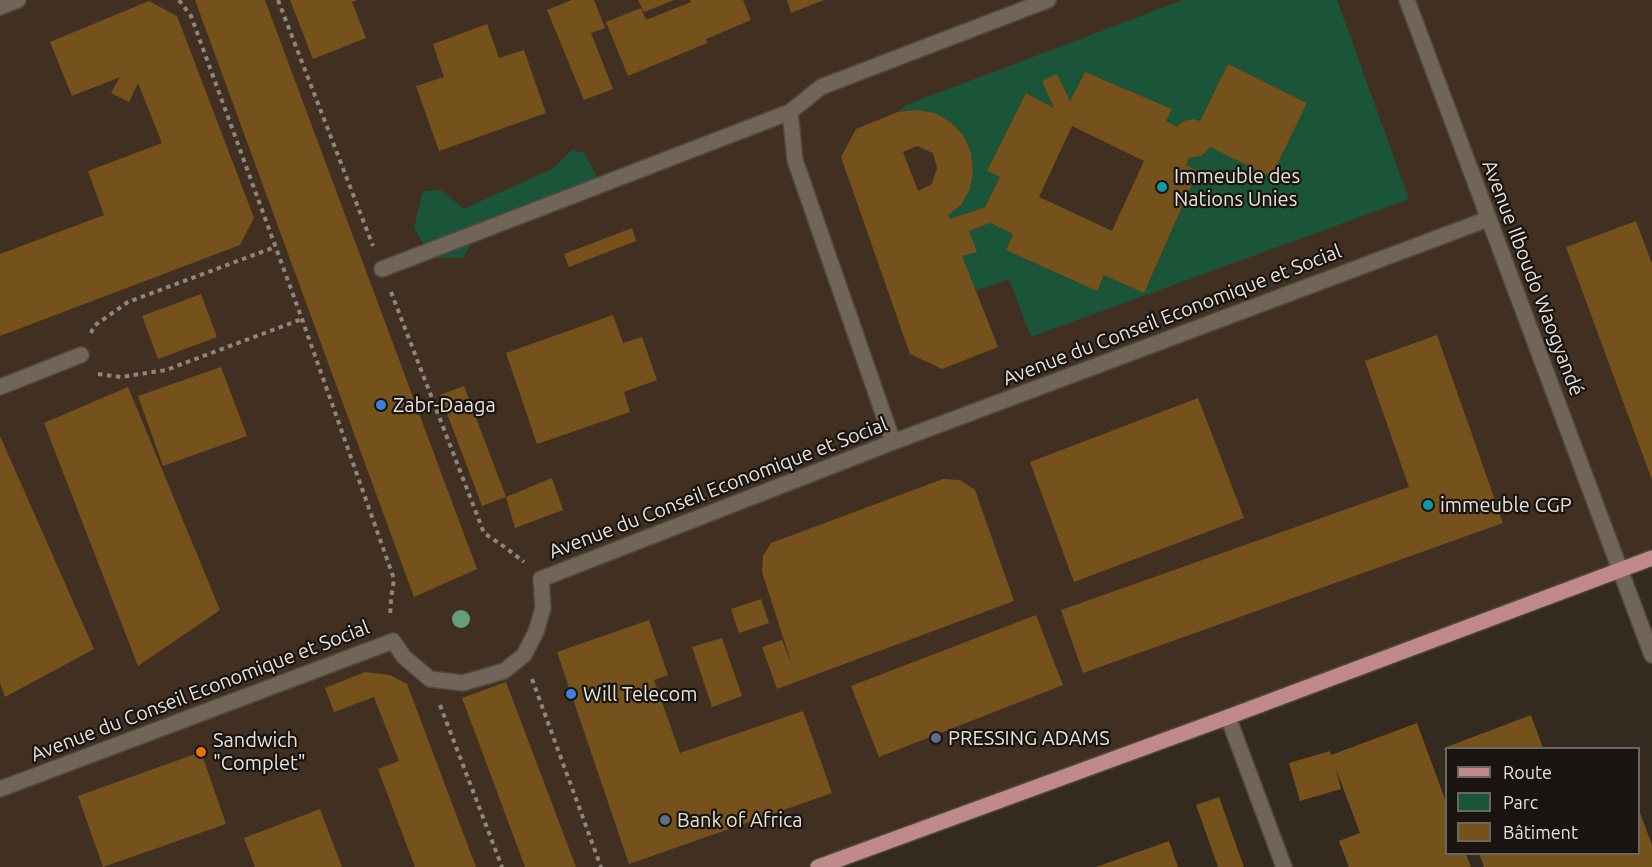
<!DOCTYPE html>
<html>
<head>
<meta charset="utf-8">
<style>
	body { margin:0 }
	#map { position:relative; width:1652px; height:867px; overflow:hidden; background:#352a20; font-family:Ubuntu,sans-serif }
	canvas { display:block }
	.legend { position:absolute; left:1445px; top:747px; width:195px; height:108px; box-sizing:border-box; background:#19140f; border:2px solid #6c6661; margin:0; padding:8px 10px; list-style:none; font-size:18px; color:#e9e1db }
	.legend li { display:flex; align-items:center; gap:12px; height:30px }
	.legend b { width:30px; border:2px solid #6c6661 }
</style>
</head>
<body>
<div id="map">
<canvas width="1652" height="867"></canvas>
<ul class="legend">
<li><b style="height:8px;background:#c08a8b"></b>Route</li>
<li><b style="height:16px;background:#1a5439"></b>Parc</li>
<li><b style="height:16px;background:#75521b"></b>Bâtiment</li>
</ul>
</div>
<script>
const g = document.querySelector('canvas').getContext('2d');
g.lineJoin = 'round';
function paint(path, color) { g.fillStyle = color; g.fill(path, 'evenodd'); }
const shape = rows => new Path2D(rows.map(r => 'M' + r).join(''));
function stroke(path, color, width, dash) { g.strokeStyle = color; g.lineWidth = width; g.lineCap = dash ? 'butt' : 'round'; g.setLineDash(dash || []); g.stroke(path); }
function write(font, color, halo, rows, align = 'center') {
  g.font = font + ' Ubuntu,sans-serif'; g.lineWidth = 4.5; g.setLineDash([]); g.textBaseline = 'middle'; g.strokeStyle = halo; g.fillStyle = color; for (const [text, x, y, turn = 0] of rows) {
    g.save(); g.translate(x, y); g.rotate((+turn || 0) * Math.PI / 180); g.textAlign = isNaN(turn) ? turn : align; if (halo) g.strokeText(text, 0, 0); g.fillText(text, 0, 0); g.restore();
  }
}
const built = shape([
	[0,0,1652,0,1652,556,818,867,0,867]
]);
const green = shape([
	[1183,0,1337,0,1409,199,1031,337,1009,279,976,291,962,256,976,252,969,231,990,223,1013,234,1006,250,1097,291,1104,275,1144,293,1198,171,1186,165,1189,158,1201,156,1210,147,1271,177,1307,103,1228,64,1200,121,1194,119,1188,120,1182,122,1177,127,1166,121,1172,109,1085,72,1070,101,1057,74,1043,81,1054,108,1026,93,987,171,1000,177,985,207,950,219,948,215,961,205,970,189,973,171,971,152,963,135,951,122,935,113,917,110,898,112,906,105],
	[572,150,584,153,601,183,483,223,463,258,432,258,414,228,423,191,442,190,463,209,552,169]
]);
const building = shape([
	[195,0,265,0,477,569,414,597],
	[290,0,357,0,352,2,366,38,313,59],
	[572,0,594,0,605,28,591,33,613,89,584,100,547,10],
	[638,0,674,0,644,12],
	[690,0,743,0,751,20,706,39,707,43,628,76,606,22,641,8,646,20,691,2],
	[787,0,824,0,791,13],
	[149,1,177,16,254,218,240,245,0,336,0,254,104,215,88,171,162,143,138,83,129,102,111,93,120,77,72,96,50,42],
	[487,24,499,58,524,50,546,113,439,151,416,86,444,77,433,44],
	[1228,64,1307,103,1271,177,1210,147,1201,156,1189,158,1186,165,1198,171,1144,293,1104,275,1097,291,1006,250,1013,234,990,223,969,231,977,252,962,256,998,347,942,369,910,354,841,157,856,129,898,112,917,110,935,113,951,122,963,135,971,152,973,171,970,189,961,205,948,215,950,219,985,207,1000,177,987,171,1026,93,1054,108,1042,81,1057,74,1070,101,1085,72,1172,109,1166,121,1177,127,1182,122,1188,120,1194,119,1200,121],
	[1072,126,1144,161,1112,231,1039,197],
	[917,146,933,153,937,168,932,184,918,191,903,152],
	[1636,221,1652,264,1652,480,1566,247],
	[632,228,636,241,569,267,564,254],
	[201,294,217,337,158,359,142,316],
	[613,315,623,343,642,337,657,380,624,392,630,412,537,444,506,353],
	[1437,335,1503,523,1083,673,1061,610,1409,487,1365,361],
	[221,367,247,436,163,466,138,396],
	[464,386,506,497,482,506,440,395],
	[128,387,220,610,138,666,44,423],
	[1198,398,1244,518,1074,582,1030,462],
	[0,436,94,649,5,697,0,683],
	[552,478,563,510,515,528,506,497],
	[943,479,960,480,975,490,1014,601,777,689,762,647,782,640,792,665,762,572,763,556,771,543],
	[761,599,769,623,739,633,731,609],
	[1036,615,1063,685,879,757,851,686],
	[649,620,668,675,654,680,680,753,803,711,832,793,629,864,557,652],
	[722,638,742,696,712,707,692,647],
	[365,672,390,675,407,684,476,867,415,867,378,769,399,761,374,697,334,712,325,688],
	[506,682,576,867,525,867,462,698],
	[1531,715,1543,748,1446,748,1446,755,1444,748],
	[1417,723,1446,802,1446,854,1466,854,1471,867,1349,867,1339,841,1360,833,1336,769,1341,789,1300,801,1289,763,1330,751,1331,755],
	[201,752,226,824,103,867,78,796],
	[1219,797,1244,867,1218,867,1196,805],
	[320,809,342,867,255,867,244,838],
	[1639,810,1652,845,1652,867,1484,867,1479,854,1638,854],
	[1169,841,1178,867,1096,867]
]);
const path = shape([
	[179,0,191,16,302,319,394,579,391,599,390,617],
	[278,0,373,246],
	[391,292,484,533,506,548,524,562],
	[91,333,94,326,128,302,275,247],
	[98,374,121,377,166,370,302,319],
	[532,679,601,867],
	[440,705,502,867]
]);
const pedestrian = shape([
	[382,269,790,112]
]);
const minor = shape([
	[1407,0,1652,655],
	[0,7,18,0],
	[0,387,81,355],
	[893,442,795,160,790,112,821,87,1048,0],
	[1228,717,1284,867],
	[0,789,393,641,404,657,430,679,463,683,504,671,524,655,536,632,543,608,541,579,893,442,1488,219]
]);
const primary = shape([
	[818,867,1228,717,1652,558]
]);
const trees = [
	[461,619]
];
const markers = [
	[1162,187,6,"#0f9aa8"],
	[381,405,6,"#3f7fe0"],
	[1428,505,6,"#0f9aa8"],
	[571,694,6,"#3f7fe0"],
	[936,738,6,"#5c6f8a"],
	[201,752,6,"#e8710a"],
	[665,820,6,"#5c6f8a"]
];
const poiNames = [
	["Immeuble des",1174,176],
	["Nations Unies",1174,199],
	["Zabr-Daaga",393,405],
	["immeuble CGP",1440,505],
	["Will Telecom",583,694],
	["PRESSING ADAMS",948,738],
	["Sandwich",213,740],
	["\"Complet\"",213,763],
	["Bank of Africa",677,820]
];
const streetNames = [
	["Avenue Ilboudo Waogyandé",1533,278,69],
	["Avenue du Conseil Economique et Social",1172,315,-21],
	["Avenue du Conseil Economique et Social",718,488,-21],
	["Avenue du Conseil Economique et Social",200,691,-21]
];
paint(built, '#413022');
paint(green, '#1a5439');
paint(building, '#75521b');
stroke(pedestrian, '#524840', 18);
stroke(minor, '#524840', 18);
stroke(primary, '#524840', 18);
stroke(path, '#8f857d', 4, [4.5, 4.5]);
stroke(pedestrian, '#716459', 15);
stroke(minor, '#716459', 15);
stroke(primary, '#c08a8b', 15);
g.fillStyle = '#649f7a';
for (const [x, y] of trees) { g.beginPath(); g.arc(x, y, 9, 0, 2 * Math.PI); g.fill(); }
for (const [x, y, r, color] of markers) { const dot = new Path2D(); dot.arc(x, y, r, 0, 2 * Math.PI); g.fillStyle = color; g.fill(dot); stroke(dot, '#19140f', 2); }
write('20px', '#e9e1db', '#19140f', poiNames, 'left');
write('20px', '#e9e1db', '#19140f', streetNames);
</script>
</body>
</html>
